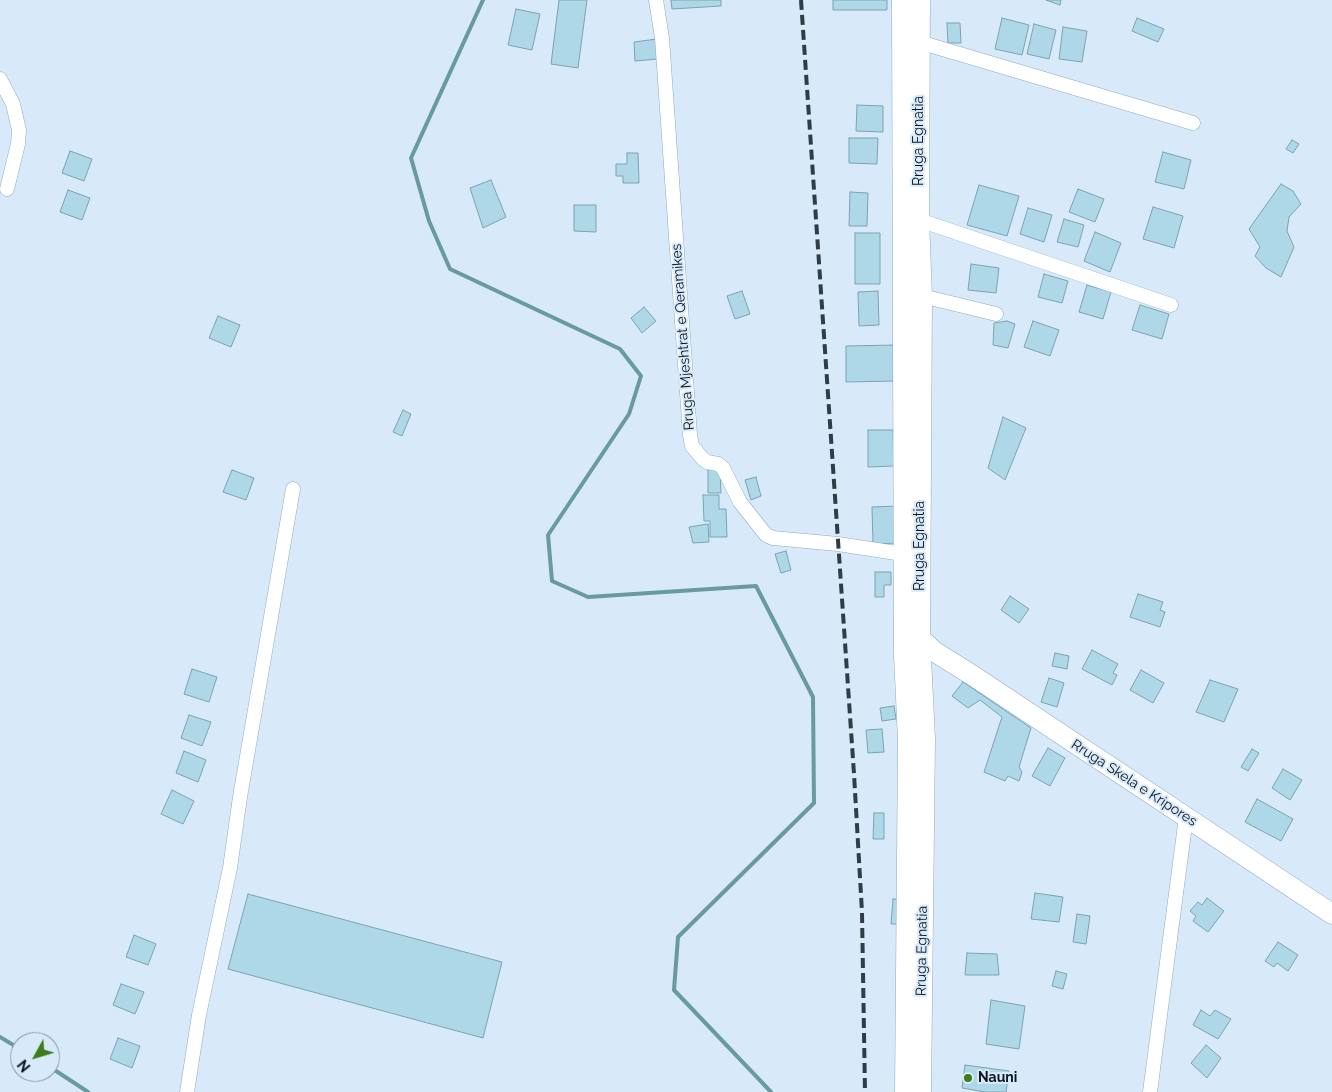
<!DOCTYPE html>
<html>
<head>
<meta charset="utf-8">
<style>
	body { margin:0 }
	#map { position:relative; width:1332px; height:1092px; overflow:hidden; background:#d8eafa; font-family:Raleway,sans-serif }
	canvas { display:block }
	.north { position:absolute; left:10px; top:1032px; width:50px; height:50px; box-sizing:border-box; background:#d8eafa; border:1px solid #8695a2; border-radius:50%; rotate:231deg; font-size:14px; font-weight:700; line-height:20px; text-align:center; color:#0a151e }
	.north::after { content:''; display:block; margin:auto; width:18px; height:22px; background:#3f7d1a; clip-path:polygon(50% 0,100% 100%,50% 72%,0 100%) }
</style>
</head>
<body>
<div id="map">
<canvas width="1332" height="1092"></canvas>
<div class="north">N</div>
</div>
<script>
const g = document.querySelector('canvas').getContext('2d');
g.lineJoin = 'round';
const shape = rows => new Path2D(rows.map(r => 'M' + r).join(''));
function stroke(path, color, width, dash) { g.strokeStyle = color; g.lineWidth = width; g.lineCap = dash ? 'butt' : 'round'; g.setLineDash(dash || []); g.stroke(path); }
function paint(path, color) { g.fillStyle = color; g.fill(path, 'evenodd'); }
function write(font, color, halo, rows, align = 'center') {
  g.font = font + ' Raleway,sans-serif'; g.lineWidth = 4; g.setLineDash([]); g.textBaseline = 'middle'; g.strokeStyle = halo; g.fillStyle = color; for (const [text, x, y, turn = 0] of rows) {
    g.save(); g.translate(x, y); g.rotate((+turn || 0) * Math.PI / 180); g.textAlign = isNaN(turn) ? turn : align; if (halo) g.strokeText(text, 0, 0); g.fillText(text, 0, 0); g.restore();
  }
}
const stream = shape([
	[483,0,411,158,429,221,450,269,620,349,641,376,629,414,548,535,552,581,588,597,756,586,813,697,814,803,678,937,674,990,771,1092],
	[0,1037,20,1049],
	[50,1067,88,1092]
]);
const building = shape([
	[559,0,587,0,578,68,551,64,559,0],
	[671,0,721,0,721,6,672,9,671,0],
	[833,0,887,0,887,10,833,10,833,0],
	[1046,0,1061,0,1060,5,1046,0],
	[516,9,540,14,532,50,508,45,516,9],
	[1002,18,1029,25,1022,55,995,49,1002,18],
	[1137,18,1164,29,1158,42,1132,31,1137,18],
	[947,23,960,23,961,43,948,43,947,23],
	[1034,24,1056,30,1049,59,1027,54,1034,24],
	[1063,27,1087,31,1082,62,1059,59,1063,27],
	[657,39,658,59,635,61,634,42,657,39],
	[857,105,883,106,883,132,856,131,857,105],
	[849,138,878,138,877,164,849,163,849,138],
	[1292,140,1299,144,1293,153,1286,149,1292,140],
	[70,151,92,159,84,181,62,173,70,151],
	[1163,152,1191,160,1184,189,1155,182,1163,152],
	[627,153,638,153,639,183,623,183,623,176,616,176,616,164,627,164,627,153],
	[491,180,506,217,483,228,470,188,491,180],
	[1281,184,1293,191,1301,204,1289,217,1287,231,1294,247,1281,277,1266,268,1255,256,1260,247,1249,229,1281,184],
	[979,185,1019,196,1007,236,967,225,979,185],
	[1078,189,1104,199,1095,222,1069,212,1078,189],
	[68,190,90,198,82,220,60,212,68,190],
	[850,192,868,193,867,226,849,226,850,192],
	[574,205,596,205,596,232,574,231,574,205],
	[1153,207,1183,216,1174,248,1143,239,1153,207],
	[1028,208,1052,215,1044,242,1020,234,1028,208],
	[1064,219,1084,225,1078,247,1057,242,1064,219],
	[1095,232,1121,243,1110,272,1084,261,1095,232],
	[855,233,880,233,880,284,855,284,855,233],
	[971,264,999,268,996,293,968,290,971,264],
	[1044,274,1068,281,1062,303,1038,297,1044,274],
	[1087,285,1111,292,1103,319,1079,312,1087,285],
	[742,291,750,314,735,319,727,296,742,291],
	[878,291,879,325,859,326,858,292,878,291],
	[1140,305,1169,314,1162,339,1132,330,1140,305],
	[644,307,656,321,642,333,631,318,644,307],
	[218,316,240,325,231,347,209,338,218,316],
	[1007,321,1015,324,1008,348,993,345,994,323,1007,321],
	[1033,321,1059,330,1050,356,1024,347,1033,321],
	[895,345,895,381,846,382,846,346,895,345],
	[403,410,411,414,402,436,393,432,403,410],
	[1003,417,1026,428,1005,480,988,468,1003,417],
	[868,430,893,430,894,466,868,467,868,430],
	[720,468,721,493,708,493,708,469,720,468],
	[232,470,254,478,246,500,223,492,232,470],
	[756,477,761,496,751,500,745,480,756,477],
	[703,495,719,495,719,509,726,509,727,537,710,537,710,521,704,521,703,495],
	[898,506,898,543,873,544,872,507,898,506],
	[708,524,709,542,693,543,689,527,708,524],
	[786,551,791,570,781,573,775,554,786,551],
	[875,572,891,572,891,585,884,585,884,597,875,597,875,572],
	[1138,594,1163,602,1160,610,1165,612,1160,627,1130,617,1138,594],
	[1010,596,1029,609,1019,623,1001,610,1010,596],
	[1092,650,1118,664,1113,673,1117,675,1112,685,1082,669,1092,650],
	[1055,653,1069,656,1067,669,1052,666,1055,653],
	[192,669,217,677,209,702,184,694,192,669],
	[1141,670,1164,683,1153,703,1130,690,1141,670],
	[1049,678,1064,683,1057,707,1041,702,1049,678],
	[1210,680,1238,689,1224,722,1196,712,1210,680],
	[963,682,1031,728,1019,767,1022,772,1019,781,1008,776,1005,781,984,772,1002,717,980,700,968,708,952,696,963,682],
	[894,706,896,719,882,721,880,708,894,706],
	[189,715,211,722,202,746,181,738,189,715],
	[882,729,884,752,868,753,866,730,882,729],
	[1048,748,1065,758,1050,786,1032,776,1048,748],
	[1252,749,1259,753,1248,771,1241,767,1252,749],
	[184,751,206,760,198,782,176,773,184,751],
	[1283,769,1302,780,1290,800,1272,788,1283,769],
	[172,790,194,801,183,824,161,814,172,790],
	[1257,799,1293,819,1281,841,1245,822,1257,799],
	[874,813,884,813,884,839,873,839,874,813],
	[1035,893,1063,897,1059,922,1031,919,1035,893],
	[248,894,502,962,483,1038,228,969,248,894],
	[1207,898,1224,911,1208,932,1193,921,1196,916,1190,911,1198,902,1202,905,1207,898],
	[893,899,904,899,902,924,891,924,893,899],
	[1077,914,1090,916,1086,944,1073,942,1077,914],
	[134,935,156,944,148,965,126,957,134,935],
	[1278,942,1298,955,1288,971,1277,963,1274,967,1265,961,1278,942],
	[967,953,997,954,999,975,965,975,967,953],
	[1056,971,1067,974,1063,989,1052,986,1056,971],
	[121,984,144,992,135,1014,113,1005,121,984],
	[991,1000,1025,1006,1019,1049,986,1044,991,1000],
	[1201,1010,1210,1016,1215,1010,1231,1019,1218,1039,1193,1025,1201,1010],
	[118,1038,140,1046,132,1068,110,1059,118,1038],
	[1206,1045,1221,1058,1207,1078,1191,1063,1206,1045],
	[965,1065,1009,1071,1006,1092,985,1092,962,1088,965,1065]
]);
const street = shape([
	[656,0,662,38,690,435,692,446,702,458,707,462,718,464,723,468,740,502,766,535,773,538,838,544,903,554],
	[919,42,1193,123],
	[0,79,13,104,19,130,18,144,7,189],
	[919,220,1171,305],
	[922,296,996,314],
	[187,1092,199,1015,230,868,240,797,293,489],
	[1150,1092,1186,817]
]);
const secondary = shape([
	[902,0,904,655,908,740,905,1092],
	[920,0,919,220,922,296,920,638,925,739,921,1092],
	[913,638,920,638,935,652,972,675,1332,914]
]);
const rail = shape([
	[801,0,854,774,862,912,865,1092]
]);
const markers = [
	[968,1078,5,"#3f7d1a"]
];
const streetNames = [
	["Rruga Egnatia",919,141,-90],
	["Rruga Mjeshtrat e Qeramikes",683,337,-94],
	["Rruga Egnatia",920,546,-90],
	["Rruga Skela e Kripores",1134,783,33],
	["Rruga Egnatia",922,951,-89]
];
const poiNames = [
	["Nauni",978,1078]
];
stroke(stream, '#689ba1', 4);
paint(building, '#aed8e8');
stroke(building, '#7aa3b2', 1);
stroke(street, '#8dabc4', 15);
stroke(secondary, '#8dabc4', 21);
stroke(street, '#fff', 14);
stroke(secondary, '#fff', 20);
stroke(rail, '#303c47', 4, [10, 5]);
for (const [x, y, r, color] of markers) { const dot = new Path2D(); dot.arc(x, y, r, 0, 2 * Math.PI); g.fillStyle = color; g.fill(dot); stroke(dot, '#d8eafa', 2); }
write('14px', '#0a151e', '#d8eafa', streetNames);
write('bold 14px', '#0a151e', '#d8eafa', poiNames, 'left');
</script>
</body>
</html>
